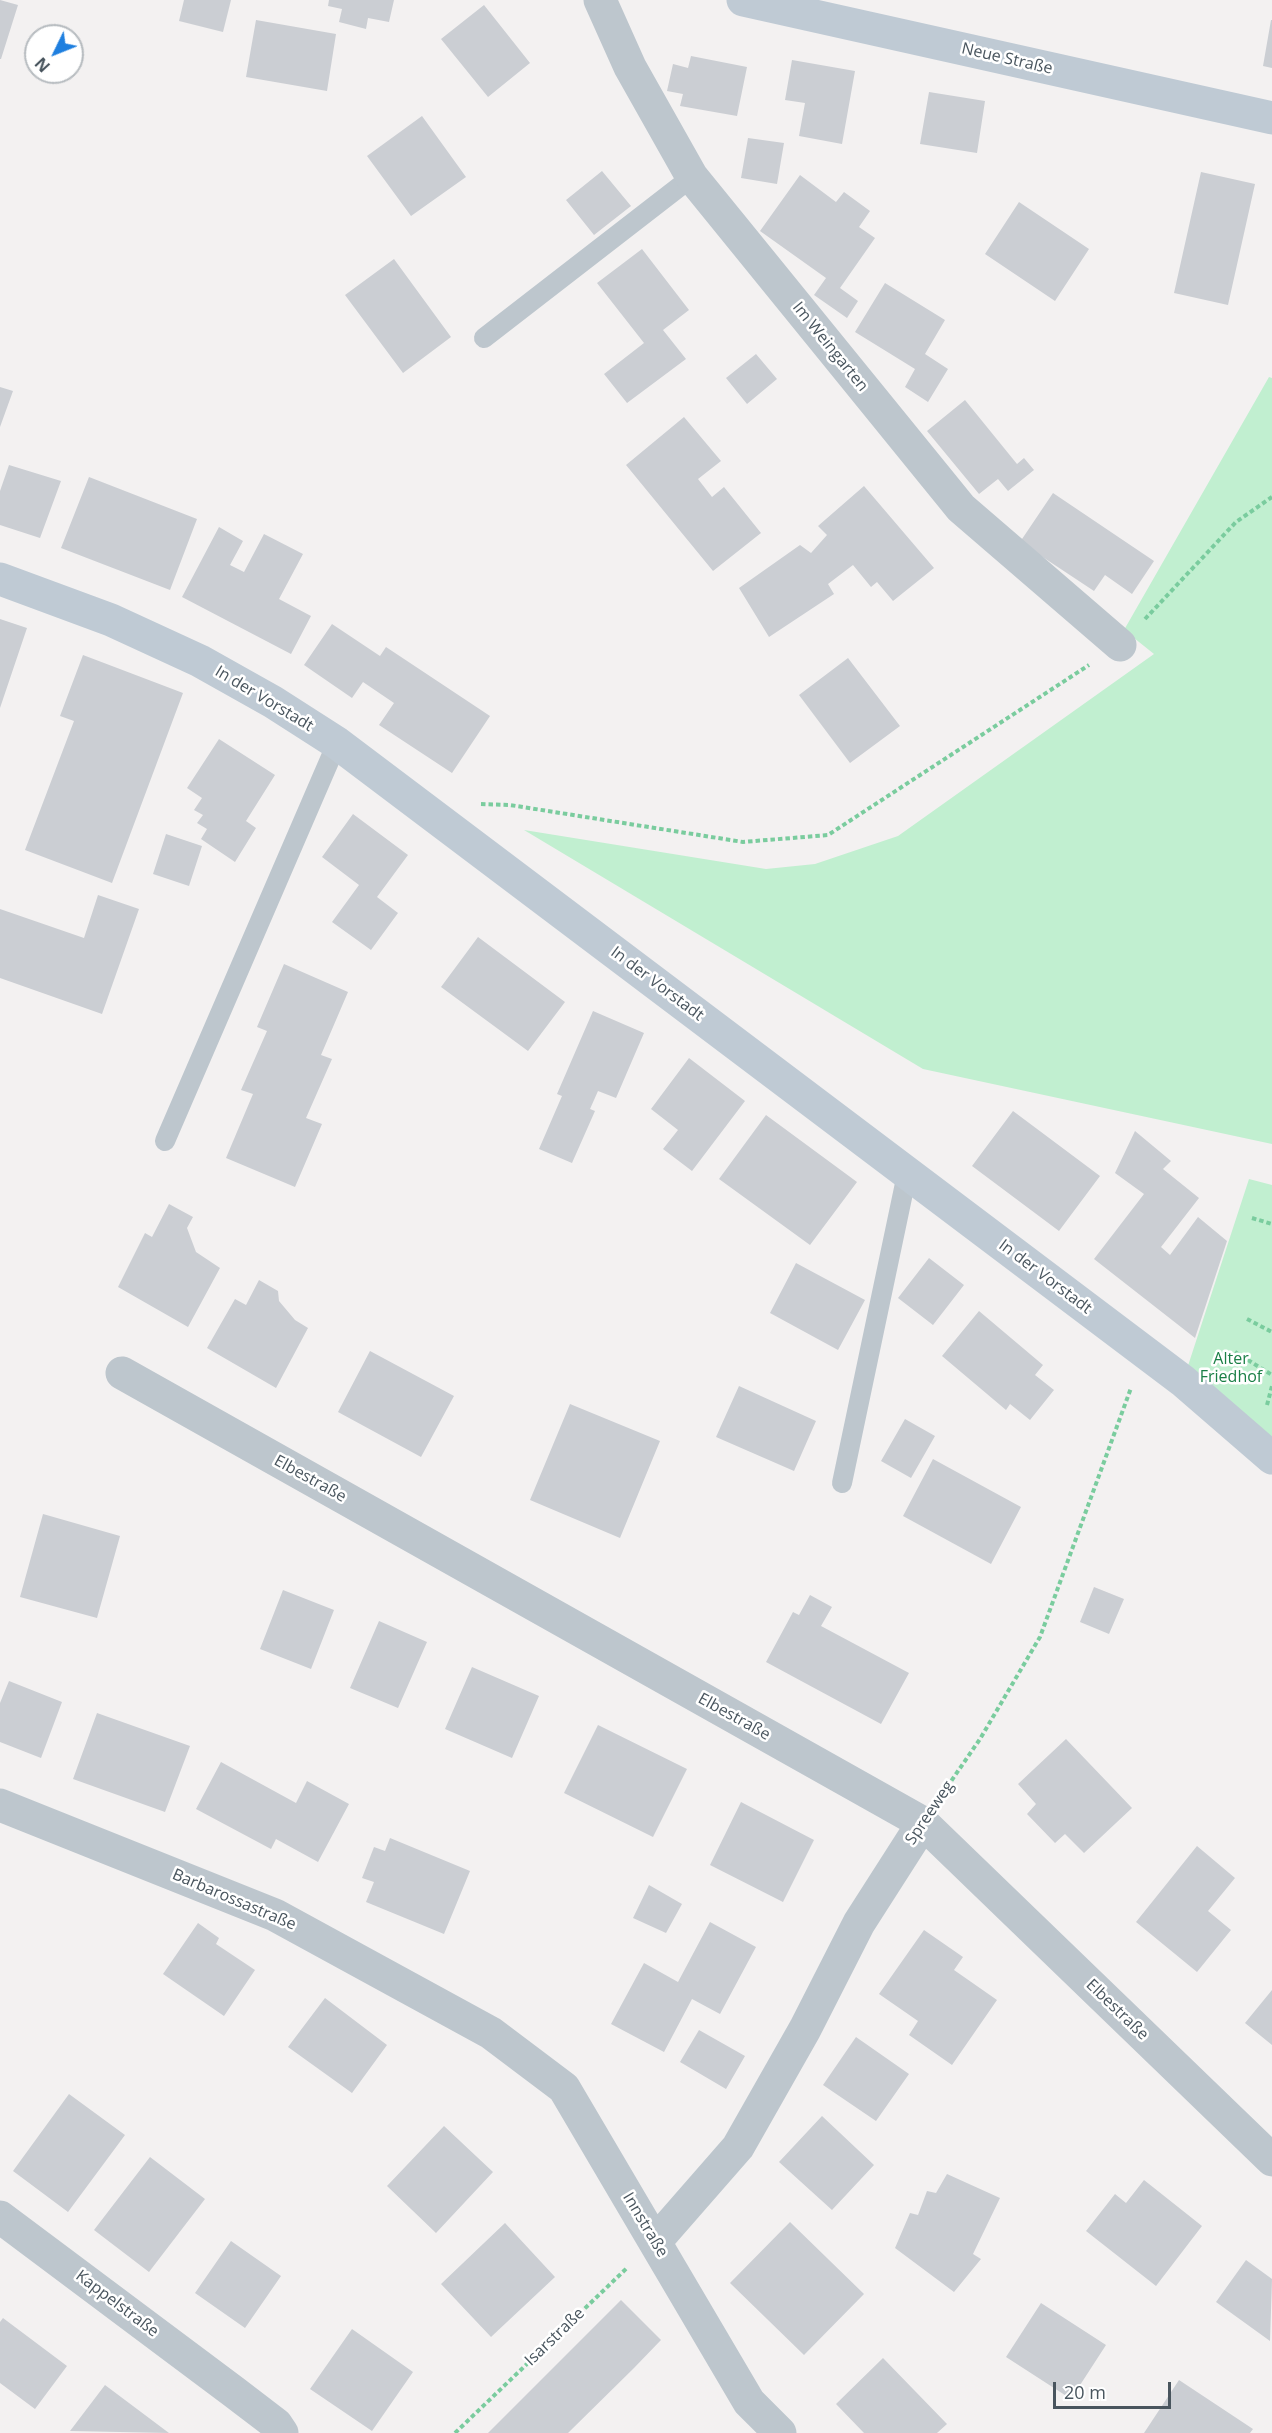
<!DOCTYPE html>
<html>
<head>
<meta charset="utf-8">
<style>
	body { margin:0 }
	#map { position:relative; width:1272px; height:2433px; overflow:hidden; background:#f3f1f1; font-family:"Open Sans",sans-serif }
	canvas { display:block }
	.north { position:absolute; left:24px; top:24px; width:60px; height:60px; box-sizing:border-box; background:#fff; border:2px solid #b6bbbf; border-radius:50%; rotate:227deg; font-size:16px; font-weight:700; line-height:24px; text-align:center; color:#49555e }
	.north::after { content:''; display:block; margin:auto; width:21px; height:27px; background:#1e7fdf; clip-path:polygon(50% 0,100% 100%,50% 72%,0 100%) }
	.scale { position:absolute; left:1053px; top:2382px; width:118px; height:27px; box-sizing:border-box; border:3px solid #49555e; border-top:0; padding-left:8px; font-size:18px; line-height:21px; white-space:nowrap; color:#49555e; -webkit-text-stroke:4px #fff; paint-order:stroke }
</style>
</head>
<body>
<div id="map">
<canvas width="1272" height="2433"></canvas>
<div class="north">N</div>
<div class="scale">20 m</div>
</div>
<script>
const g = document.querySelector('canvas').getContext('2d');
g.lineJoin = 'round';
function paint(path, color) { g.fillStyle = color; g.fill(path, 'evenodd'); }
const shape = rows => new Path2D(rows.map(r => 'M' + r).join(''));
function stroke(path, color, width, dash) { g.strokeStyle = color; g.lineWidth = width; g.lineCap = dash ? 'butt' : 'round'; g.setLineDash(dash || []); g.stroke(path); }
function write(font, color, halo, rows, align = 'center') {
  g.font = font + ' "Open Sans",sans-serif'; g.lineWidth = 5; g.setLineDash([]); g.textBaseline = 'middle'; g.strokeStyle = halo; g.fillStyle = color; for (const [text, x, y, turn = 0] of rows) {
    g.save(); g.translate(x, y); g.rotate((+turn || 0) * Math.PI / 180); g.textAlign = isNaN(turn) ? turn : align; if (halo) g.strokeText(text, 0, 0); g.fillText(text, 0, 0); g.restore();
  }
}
const green = shape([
	[1269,377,1272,378,1272,1144,923,1069,524,830,766,869,815,864,898,836,1154,654,1124,630],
	[1249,1179,1272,1185,1272,1463,1183,1381]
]);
const building = shape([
	[0,0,18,5,1,59,0,59],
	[184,0,231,0,223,32,179,21],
	[329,0,394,0,389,22,368,18,366,29,339,22,342,9,328,6],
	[484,5,530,63,488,97,441,39],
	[256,20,336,34,327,91,246,77],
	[1271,20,1272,20,1272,68,1263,66],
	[691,56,747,67,737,116,680,106,683,94,667,91,673,64,688,68],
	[792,60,855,71,842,144,799,136,805,103,785,100],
	[929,92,985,101,977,153,920,144],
	[422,116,466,177,411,216,367,156],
	[748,138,784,143,777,184,741,178],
	[602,171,631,206,594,235,566,200],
	[1201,172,1255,184,1228,305,1174,293],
	[800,175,836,202,844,192,870,211,859,227,875,238,840,288,858,301,847,318,814,295,826,278,760,231],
	[1019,202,1089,249,1055,301,985,254],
	[642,249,689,310,663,330,686,359,627,403,604,374,644,343,597,283],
	[394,259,451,337,403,373,345,295],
	[885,283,945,320,925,354,948,369,928,402,905,387,915,369,855,332],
	[756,354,777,379,747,404,726,378],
	[0,387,13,391,0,427],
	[965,400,1017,464,1024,458,1034,470,1008,491,998,479,979,494,927,431],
	[684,417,721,461,698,479,712,497,724,487,761,533,713,571,626,465],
	[9,465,61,481,40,538,0,525,0,491],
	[89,477,197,519,170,590,61,548],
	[864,486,934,568,893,601,877,582,871,587,853,565,828,584,834,594,769,637,739,588,800,545,811,553,827,535,818,526],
	[1053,493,1154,561,1132,594,1105,575,1094,591,1020,542],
	[219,527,243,541,230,565,244,572,264,534,303,554,279,599,311,616,291,654,182,597],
	[0,619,27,628,0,708],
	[332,624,380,656,386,647,490,716,452,773,379,725,394,703,363,682,352,698,304,665],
	[83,655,183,693,112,883,25,850,74,721,60,716],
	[848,658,900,726,850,763,799,695],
	[219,739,275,775,246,821,256,828,235,862,201,839,207,829,197,823,203,815,194,810,202,798,187,788],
	[353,814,408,855,377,897,398,913,371,950,332,922,359,885,322,857],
	[166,834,202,846,189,886,153,874],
	[98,895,139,909,102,1014,0,978,0,909,84,938],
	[478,937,565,1002,528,1051,441,987],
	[284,964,348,992,321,1055,332,1059,306,1118,322,1124,295,1187,226,1158,253,1094,241,1090,267,1031,257,1027],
	[593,1011,644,1033,616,1098,598,1091,590,1109,595,1111,572,1163,539,1149,562,1096,557,1094],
	[689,1058,745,1101,692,1171,663,1149,678,1130,651,1109],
	[1013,1111,1100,1176,1059,1231,972,1166],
	[766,1115,857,1182,810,1245,719,1179],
	[1135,1131,1171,1161,1163,1169,1199,1198,1161,1247,1170,1255,1198,1217,1227,1241,1195,1338,1094,1259,1144,1194,1115,1173],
	[169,1204,193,1217,187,1228,196,1252,220,1268,188,1327,118,1287,145,1233,152,1237],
	[929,1258,964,1285,933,1325,898,1298],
	[796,1263,865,1300,838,1350,770,1313],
	[259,1280,278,1291,279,1301,295,1320,308,1328,276,1388,207,1348,235,1299,246,1305],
	[979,1311,1043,1365,1035,1375,1054,1390,1030,1420,1010,1404,1006,1410,942,1356],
	[370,1351,454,1396,421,1457,338,1412],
	[739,1386,816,1421,794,1471,716,1437],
	[570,1404,660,1441,620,1538,530,1500],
	[905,1419,935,1436,911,1478,881,1461],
	[933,1459,1021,1507,991,1564,903,1516],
	[43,1514,120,1536,97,1618,20,1597],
	[1094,1587,1124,1599,1109,1634,1080,1622],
	[283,1590,334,1610,311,1669,260,1649],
	[810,1595,832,1607,821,1626,909,1673,881,1724,766,1662,793,1612,799,1615],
	[379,1621,427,1642,398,1708,350,1688],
	[472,1667,539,1696,512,1758,445,1729],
	[9,1681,62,1702,41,1758,0,1742,0,1703],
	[97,1713,190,1746,165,1812,73,1779],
	[598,1725,687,1769,653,1837,564,1793],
	[1066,1739,1132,1808,1084,1853,1065,1834,1055,1843,1027,1814,1036,1804,1018,1784],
	[221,1762,296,1803,307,1781,349,1804,318,1862,276,1839,271,1849,196,1809],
	[741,1802,814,1840,783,1902,710,1865],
	[390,1838,470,1871,444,1934,366,1902,374,1882,362,1878,374,1847,385,1851],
	[1197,1846,1235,1878,1208,1911,1231,1930,1197,1972,1136,1922],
	[649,1885,682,1904,666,1933,633,1918],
	[710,1922,756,1947,720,2014,692,1999,664,2052,611,2024,644,1963,678,1982],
	[198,1923,219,1938,216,1944,255,1970,224,2016,163,1974],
	[924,1930,963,1957,954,1970,997,2000,952,2065,909,2035,918,2021,879,1994],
	[1272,1990,1272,2045,1245,2023],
	[325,1998,387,2045,352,2093,288,2047],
	[699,2030,745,2056,726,2089,680,2062],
	[856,2037,909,2074,876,2121,823,2085],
	[69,2094,125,2135,68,2212,13,2171],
	[822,2116,874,2165,832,2210,779,2162],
	[444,2126,493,2172,436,2233,387,2186],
	[150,2157,205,2199,149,2272,94,2230],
	[947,2174,1000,2198,973,2254,981,2259,954,2292,895,2248,910,2213,918,2215,927,2191,936,2193],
	[1144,2180,1202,2226,1156,2286,1086,2231,1115,2194,1126,2203],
	[790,2222,864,2294,804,2355,730,2283],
	[505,2223,555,2277,491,2337,441,2284],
	[231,2241,281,2276,245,2328,195,2293],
	[1246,2260,1272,2279,1270,2341,1216,2302],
	[621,2300,661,2340,634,2368,568,2433,488,2433],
	[1041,2303,1106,2345,1071,2399,1006,2357],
	[3,2318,67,2366,35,2409,0,2383,0,2322],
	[352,2329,413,2372,372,2431,310,2389],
	[883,2358,947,2424,937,2433,864,2433,836,2404],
	[1179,2380,1253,2429,1250,2433,1144,2433],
	[105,2385,169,2433,70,2431]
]);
const path = shape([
	[1145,619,1236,522,1272,497],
	[481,804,510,805,743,842,828,835,1089,665],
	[1252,1218,1272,1224],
	[1247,1319,1272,1332],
	[1235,1352,1272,1375],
	[1267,1405,1272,1386],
	[943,1793,980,1739,1040,1637,1131,1388],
	[455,2433,628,2267]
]);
const lane = shape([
	[484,338,692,177],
	[165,1141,337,743],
	[842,1483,907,1174]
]);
const street = shape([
	[600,0,630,67,692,177,961,508,1120,645],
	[122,1373,923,1823,1272,2160],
	[0,1805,275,1915,491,2033,564,2088,749,2402,780,2433],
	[0,2217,234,2392,276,2424,282,2433],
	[655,2242,738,2147,805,2029,859,1923,923,1823]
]);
const secondary = shape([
	[743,0,1272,118],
	[0,579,111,620,200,661,273,702,337,743,1183,1381,1272,1458]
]);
const streetNames = [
	["Neue Straße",1007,59,13],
	["Im Weingarten",830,347,51],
	["In der Vorstadt",264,699,31],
	["In der Vorstadt",657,984,37],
	["In der Vorstadt",1045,1277,37],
	["Elbestraße",310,1479,29],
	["Elbestraße",734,1717,29],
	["Spreeweg",930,1813,-56],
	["Barbarossastraße",234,1900,23],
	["Elbestraße",1117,2010,44],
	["Innstraße",645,2225,59],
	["Kappelstraße",117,2304,37],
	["Isarstraße",555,2337,-44]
];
const parkNames = [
	["Alter",1231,1359],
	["Friedhof",1231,1377]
];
paint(green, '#c1efd0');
paint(building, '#cbced3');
stroke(path, '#7acc9e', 4, [4.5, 3]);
stroke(lane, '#bdc6cd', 20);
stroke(street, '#bdc6cd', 33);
stroke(secondary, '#bfcad4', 33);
write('16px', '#49555e', '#fff', streetNames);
write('16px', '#1a7f46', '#fff', parkNames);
</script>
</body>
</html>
